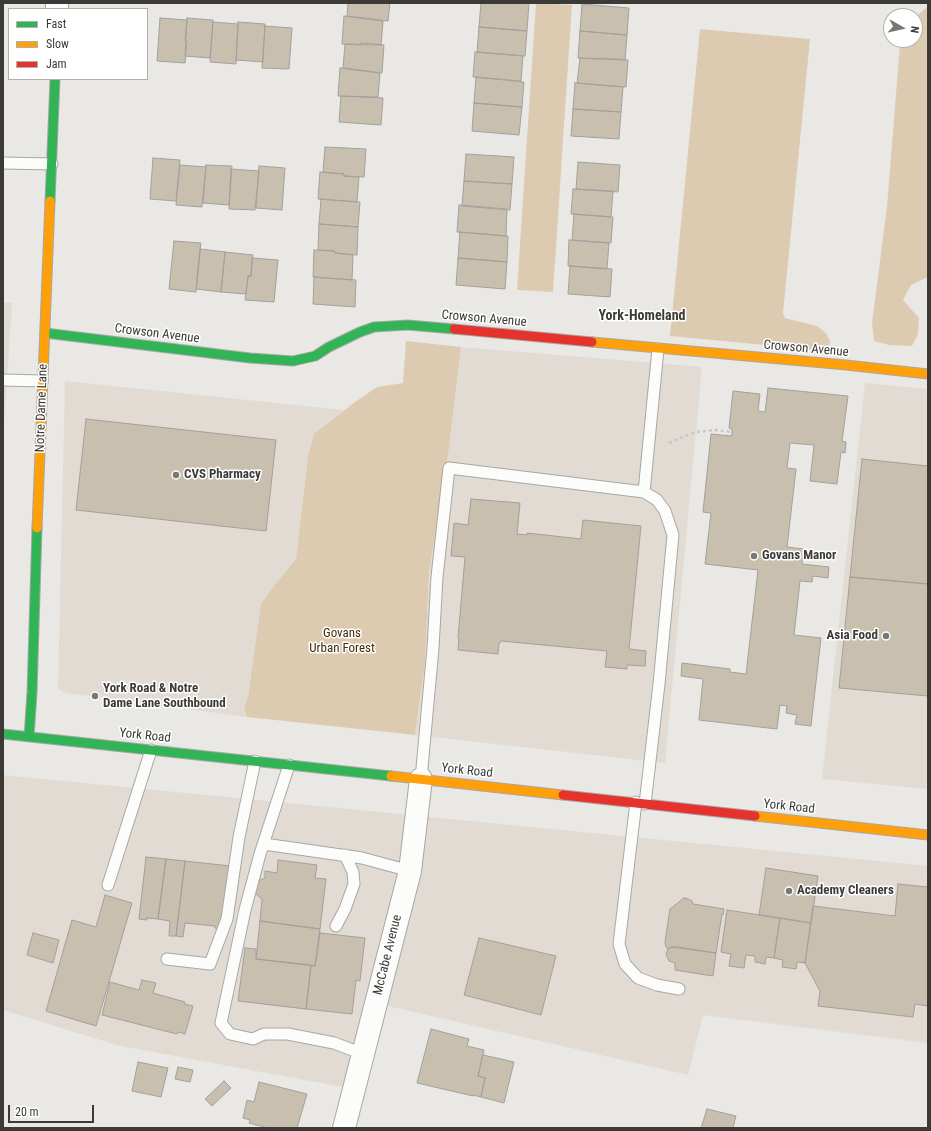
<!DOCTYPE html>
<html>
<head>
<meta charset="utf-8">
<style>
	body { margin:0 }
	#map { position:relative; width:931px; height:1131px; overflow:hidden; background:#eae8e5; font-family:"Roboto Condensed",sans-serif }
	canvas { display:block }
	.frame { position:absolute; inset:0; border:4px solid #3b3a37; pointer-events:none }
	.legend { position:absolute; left:8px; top:8px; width:140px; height:72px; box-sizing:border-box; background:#fff; border:1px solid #b1b0af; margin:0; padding:5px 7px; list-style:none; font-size:12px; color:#3b3a37 }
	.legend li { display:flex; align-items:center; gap:8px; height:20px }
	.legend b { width:20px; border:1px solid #b1b0af }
	.north { position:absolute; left:883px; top:8px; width:40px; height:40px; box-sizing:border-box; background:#fff; border:1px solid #b1b0af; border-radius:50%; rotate:98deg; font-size:11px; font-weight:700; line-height:16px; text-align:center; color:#3b3a37 }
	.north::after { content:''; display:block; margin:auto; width:14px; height:18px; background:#787774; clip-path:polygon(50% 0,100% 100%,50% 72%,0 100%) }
	.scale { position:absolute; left:8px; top:1105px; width:86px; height:18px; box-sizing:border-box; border:2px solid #3b3a37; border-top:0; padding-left:5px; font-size:12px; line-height:14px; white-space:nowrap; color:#3b3a37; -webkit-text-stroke:3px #fff; paint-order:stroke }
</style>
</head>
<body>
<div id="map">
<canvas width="931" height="1131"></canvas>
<div class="frame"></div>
<ul class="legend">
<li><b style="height:5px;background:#30b455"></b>Fast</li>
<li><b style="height:5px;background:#ff9f0a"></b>Slow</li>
<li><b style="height:5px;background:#e5322d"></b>Jam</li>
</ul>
<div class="north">N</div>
<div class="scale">20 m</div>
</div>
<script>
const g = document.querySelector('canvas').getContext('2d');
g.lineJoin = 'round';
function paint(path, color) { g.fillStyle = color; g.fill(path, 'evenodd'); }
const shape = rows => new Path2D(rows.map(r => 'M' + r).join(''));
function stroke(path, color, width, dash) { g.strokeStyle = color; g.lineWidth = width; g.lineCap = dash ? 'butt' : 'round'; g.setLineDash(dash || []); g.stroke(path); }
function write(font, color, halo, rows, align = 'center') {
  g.font = font + ' "Roboto Condensed",sans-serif'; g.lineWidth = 3; g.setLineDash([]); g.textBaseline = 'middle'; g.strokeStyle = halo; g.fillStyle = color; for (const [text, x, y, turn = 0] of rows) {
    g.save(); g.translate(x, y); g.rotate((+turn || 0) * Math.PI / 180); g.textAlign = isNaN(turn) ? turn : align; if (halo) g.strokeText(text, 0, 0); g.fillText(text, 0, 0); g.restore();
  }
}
const built = shape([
	[3,303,12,303,3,439],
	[461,347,702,367,665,763,415,735,425,663,429,573,449,448],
	[65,381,344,410,315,434,308,456,296,559,273,587,261,604,248,697,244,707,247,717,66,693,58,689],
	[865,383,928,389,928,789,822,779],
	[3,775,928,866,928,1043,703,1015,688,1075,375,1003,354,1089,120,1046,3,1010]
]);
const green = shape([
	[536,3,572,5,553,292,517,290],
	[928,6,928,277,911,285,903,300,919,318,918,334,912,346,889,345,874,341,872,323,887,207,900,44,901,40,915,40,915,18],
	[700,29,810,39,783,313,785,318,817,326,826,333,830,341,828,351,670,336],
	[406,341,461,347,449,448,429,573,425,663,415,735,247,717,244,707,248,697,261,604,273,587,296,559,308,456,314,434,355,402,377,387,403,383]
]);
const building = shape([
	[348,3,390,3,388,21,347,16,348,3],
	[481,3,529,3,527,31,479,27,481,3],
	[582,4,629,8,627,35,580,31,582,4],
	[344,16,383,21,381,45,342,44,344,16],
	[160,18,187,20,185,41,187,41,185,63,157,61,160,18],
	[187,18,213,20,210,58,185,56,187,18],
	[213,22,238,24,236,64,210,62,213,22],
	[238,22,265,24,263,62,236,60,238,22],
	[265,26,292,28,289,69,262,68,265,26],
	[479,27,527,31,525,56,477,52,479,27],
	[580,31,627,35,625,60,578,58,580,31],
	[361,43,384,45,382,73,343,68,345,44,361,45,361,43],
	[475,52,523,56,521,81,473,77,475,52],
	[580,58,601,59,601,58,628,60,626,87,577,83,580,58],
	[340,68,380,73,378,97,338,96,340,68],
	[476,77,524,82,522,107,474,103,476,77],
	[575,83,623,87,621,112,573,109,575,83],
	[341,96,383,98,381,125,339,122,341,96],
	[474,103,522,107,519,135,472,131,474,103],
	[573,109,621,112,619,139,571,136,573,109],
	[325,147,366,149,364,177,344,176,344,174,323,172,325,147],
	[466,154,514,157,512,184,464,181,466,154],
	[153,158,180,160,176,201,150,199,153,158],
	[578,162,620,165,618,192,576,189,578,162],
	[180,165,206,167,202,207,176,205,180,165],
	[206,165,232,166,229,205,203,203,206,165],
	[259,166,285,168,282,210,256,208,259,166],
	[231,169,259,171,255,210,229,209,231,169],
	[320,172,344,174,344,176,359,177,357,202,318,199,320,172],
	[464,181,512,184,510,210,462,206,464,181],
	[573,189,613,191,611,217,571,214,573,189],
	[321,199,360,202,358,227,319,224,321,199],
	[459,205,507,209,506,236,457,232,459,205],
	[574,214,613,217,611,243,572,240,574,214],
	[319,224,358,227,357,255,335,253,334,251,318,250,319,224],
	[460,232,508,236,507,262,458,258,460,232],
	[569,240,609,243,607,269,568,266,569,240],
	[174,241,201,243,196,292,169,289,174,241],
	[200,249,225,252,221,292,196,289,200,249],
	[314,250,334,251,335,253,353,255,352,280,313,277,314,250],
	[225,252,253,255,251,276,248,276,246,294,221,292,225,252],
	[252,258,278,260,274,302,245,300,248,276,251,276,252,258],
	[458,258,507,262,505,289,456,285,458,258],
	[570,266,612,269,610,297,568,294,570,266],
	[314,277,356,280,355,307,313,304,314,277],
	[768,388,848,396,842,441,846,442,845,453,841,452,837,484,810,481,814,445,790,443,787,468,796,469,787,547,804,549,802,564,829,567,828,578,813,576,812,582,800,581,794,635,821,638,811,726,795,724,797,715,786,713,787,706,780,705,777,729,699,720,703,679,681,676,682,663,730,669,730,672,746,674,758,570,705,564,711,513,703,512,711,434,732,436,732,429,729,428,733,391,760,394,758,411,765,412,768,388],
	[86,419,276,440,266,531,76,510,86,419],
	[862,459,928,466,928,584,850,577,862,459],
	[471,499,520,503,517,534,527,535,527,533,581,539,583,520,641,526,629,649,646,651,645,666,627,665,627,669,605,667,607,651,501,641,500,643,499,643,498,654,458,650,459,638,458,638,465,557,451,556,454,523,468,525,471,499],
	[850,577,928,584,928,696,839,688,850,577],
	[146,857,166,859,158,919,146,918,147,920,139,919,146,857],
	[166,859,185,861,176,936,169,936,170,921,158,919,166,859],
	[278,860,317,865,315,878,326,879,320,929,260,921,262,899,255,893,256,882,265,878,265,871,277,873,278,860],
	[185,861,230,866,223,929,215,928,215,926,185,923,183,937,176,936,185,861],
	[766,868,818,876,811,923,759,915,766,868],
	[898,884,928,887,928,1006,915,1004,913,1017,818,1006,820,991,805,963,813,906,895,916,898,884],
	[105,895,132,903,96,1026,46,1011,72,920,96,927,105,895],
	[684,898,688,899,692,901,693,904,724,909,723,915,722,914,716,953,678,947,672,947,668,949,666,947,665,942,670,909,684,898],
	[727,910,780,918,774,958,766,957,765,964,755,962,755,956,746,955,744,968,729,966,731,954,721,952,727,910],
	[780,918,811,923,805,963,797,962,796,969,782,967,783,960,774,958,780,918],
	[260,921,320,929,315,966,256,959,260,921],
	[33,933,59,940,53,963,27,955,33,933],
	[320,933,365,938,360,981,356,980,352,1014,306,1009,311,965,315,966,320,933],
	[479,938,556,956,541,1015,464,995,479,938],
	[672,947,716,953,713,976,675,970,675,963,669,961,666,954,668,949,672,947],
	[245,948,256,949,256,959,311,965,306,1009,238,1001,245,948],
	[142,980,156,983,153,993,185,1002,184,1004,193,1006,185,1034,178,1032,177,1034,102,1015,110,982,139,990,142,980],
	[431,1029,469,1039,467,1046,484,1050,478,1076,485,1078,481,1097,473,1095,473,1096,417,1083,431,1029],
	[483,1055,514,1062,504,1103,481,1097,485,1078,478,1076,483,1055],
	[138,1062,168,1068,161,1097,132,1091,138,1062],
	[178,1067,193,1070,190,1082,175,1079,178,1067],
	[224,1081,231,1088,212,1106,205,1099,224,1081],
	[259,1082,307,1094,297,1128,268,1128,249,1123,250,1120,243,1118,247,1100,254,1102,259,1082],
	[707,1109,736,1116,733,1128,701,1128,707,1109]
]);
const path = shape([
	[669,443,682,437,697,432,715,430,732,432]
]);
const lane = shape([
	[3,163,52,164],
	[3,380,42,381],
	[289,765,260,854,245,910,221,1023,230,1034,253,1039,264,1034,288,1034,334,1043,363,1054],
	[421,779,433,648,437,577,449,468,644,492],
	[636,802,619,944,625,964,638,978,657,985,679,989],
	[645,804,659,684,673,535,665,511,657,500,644,492,658,349],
	[264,844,362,858,410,871],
	[108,885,151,750],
	[336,926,345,909,354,884,353,872,345,855],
	[167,959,210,964,227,919,239,837,255,761]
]);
const street = shape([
	[57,9,57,3],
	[344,1128,410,871,421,779]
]);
const fast = shape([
	[50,201,55,79],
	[45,333,250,358,293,361,315,356,329,347,360,332,374,327,408,325,454,329],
	[3,734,391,776],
	[29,737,32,693,37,528]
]);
const slow = shape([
	[592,342,846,365,928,374],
	[37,528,50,201],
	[391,776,563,795],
	[755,816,928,835]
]);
const jam = shape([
	[454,329,592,342],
	[563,795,755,816]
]);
const markers = [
	[176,475,4,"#787774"],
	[754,556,4,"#787774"],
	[886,636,4,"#787774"],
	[95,696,4,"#787774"],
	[789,891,4,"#787774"]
];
const streetNames = [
	["Crowson Avenue",484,319,5],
	["Crowson Avenue",157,334,7],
	["Crowson Avenue",806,349,5],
	["Notre Dame Lane",42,408,-88],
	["York Road",145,736,6],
	["York Road",467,771,6],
	["York Road",789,807,6],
	["McCabe Avenue",388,955,-76]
];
const poiNames = [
	["CVS Pharmacy",184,475],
	["Govans Manor",762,556],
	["Asia Food",878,636,"right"],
	["York Road & Notre",103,689],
	["Dame Lane Southbound",103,704],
	["Academy Cleaners",797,891]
];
const parkNames = [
	["Govans",342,634],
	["Urban Forest",342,649]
];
const neighbourhoodNames = [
	["York-Homeland",642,316]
];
paint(built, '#e1dbd3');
paint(green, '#ddcbb1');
paint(building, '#c9bfae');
stroke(building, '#a2a09e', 1);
stroke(lane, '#a8a7a4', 13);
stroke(street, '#a8a7a4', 24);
stroke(fast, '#a8a7a4', 11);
stroke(slow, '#a8a7a4', 11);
stroke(jam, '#a8a7a4', 11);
stroke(path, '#c8c7c6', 2.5, [3, 3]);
stroke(lane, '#fcfcfb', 11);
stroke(street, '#fcfcfb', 22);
stroke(fast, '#30b455', 9);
stroke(slow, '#ff9f0a', 9);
stroke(jam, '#e5322d', 9);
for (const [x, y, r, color] of markers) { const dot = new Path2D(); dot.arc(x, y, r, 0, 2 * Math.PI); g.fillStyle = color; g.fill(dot); stroke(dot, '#fff', 1.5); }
write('13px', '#3b3a37', '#fff', streetNames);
write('bold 13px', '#3b3a37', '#fff', poiNames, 'left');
write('13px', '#422d09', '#fff', parkNames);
write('bold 14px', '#3b3a37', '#fff', neighbourhoodNames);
</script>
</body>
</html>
